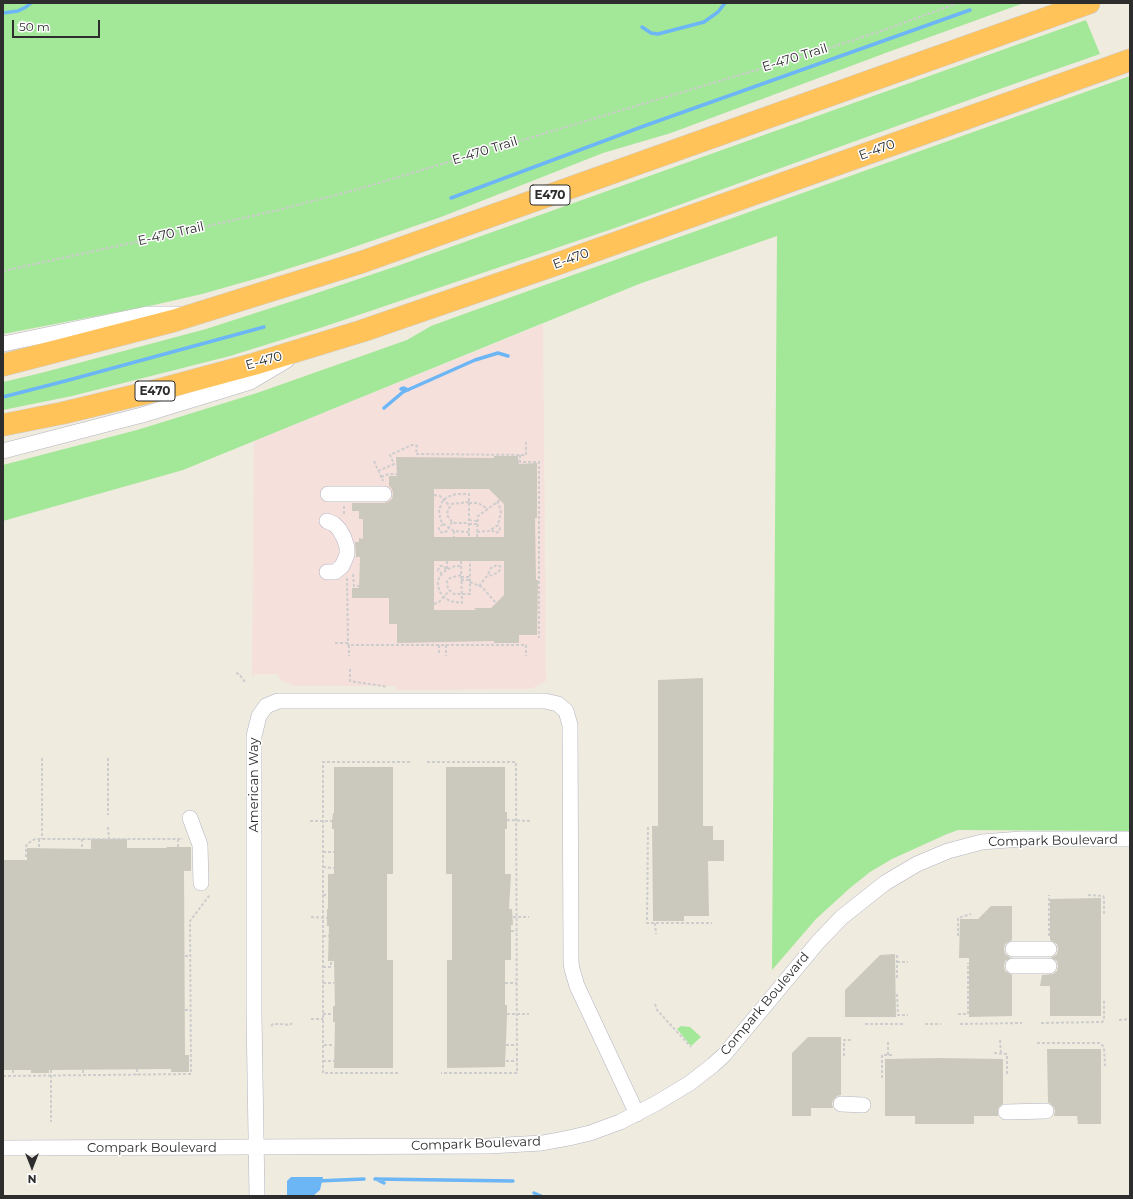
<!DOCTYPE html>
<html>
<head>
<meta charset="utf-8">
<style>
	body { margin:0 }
	#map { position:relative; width:1133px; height:1199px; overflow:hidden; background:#efebdf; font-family:Montserrat,sans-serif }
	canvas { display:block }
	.frame { position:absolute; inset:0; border:4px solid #2d2d2d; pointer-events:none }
	.north { position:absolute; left:12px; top:1147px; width:40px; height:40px; -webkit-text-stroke:3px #fff; paint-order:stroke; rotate:180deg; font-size:11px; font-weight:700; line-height:16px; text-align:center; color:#2d2d2d }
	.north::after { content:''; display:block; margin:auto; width:14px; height:18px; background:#2d2d2d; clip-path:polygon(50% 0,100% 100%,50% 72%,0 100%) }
	.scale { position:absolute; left:12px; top:20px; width:88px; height:18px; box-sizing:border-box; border:2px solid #2d2d2d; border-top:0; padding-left:5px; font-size:12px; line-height:14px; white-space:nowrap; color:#2d2d2d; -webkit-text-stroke:3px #fff; paint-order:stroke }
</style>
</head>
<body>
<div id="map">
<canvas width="1133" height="1199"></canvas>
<div class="frame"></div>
<div class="north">N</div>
<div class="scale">50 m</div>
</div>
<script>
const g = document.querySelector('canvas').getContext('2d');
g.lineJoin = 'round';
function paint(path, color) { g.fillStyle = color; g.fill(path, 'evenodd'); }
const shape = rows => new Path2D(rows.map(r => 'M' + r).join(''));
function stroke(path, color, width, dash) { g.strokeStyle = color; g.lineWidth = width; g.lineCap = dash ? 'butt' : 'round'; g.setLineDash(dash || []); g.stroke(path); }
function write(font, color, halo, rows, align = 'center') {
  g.font = font + ' Montserrat,sans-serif'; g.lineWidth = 3; g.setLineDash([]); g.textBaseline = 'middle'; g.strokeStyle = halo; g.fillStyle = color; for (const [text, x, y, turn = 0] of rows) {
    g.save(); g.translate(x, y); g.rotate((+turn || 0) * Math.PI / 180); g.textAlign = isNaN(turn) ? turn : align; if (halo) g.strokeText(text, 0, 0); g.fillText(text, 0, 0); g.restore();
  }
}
const medical = shape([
	[543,324,546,681,533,688,523,689,396,690,396,686,296,686,282,681,279,677,278,674,256,674,252,677,254,441]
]);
const green = shape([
	[3,3,1024,3,891,51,671,133,603,153,441,217,325,257,262,277,202,294,154,305,3,334],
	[1086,20,1100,54,991,92,618,227,323,327,230,356,72,396,3,410,3,382,41,373,206,329,308,296,400,265],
	[1130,76,1130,831,958,830,947,834,892,859,870,872,850,888,816,919,772,970,777,236,639,284,183,470,3,521,3,465,137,430,257,393,407,340,431,326,475,310],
	[681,1026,690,1027,701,1037,691,1046,677,1029]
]);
const water = shape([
	[291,1177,323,1177,320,1190,313,1196,287,1196,287,1181]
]);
const stream = shape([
	[3,13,18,11,26,7,31,3],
	[642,27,651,33,658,34,704,22,718,12,725,3],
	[451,198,644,126,970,10],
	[401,389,404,388,408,390],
	[3,397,69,380,264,327],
	[384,408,403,392,475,360,498,353,508,356],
	[375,1179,513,1181],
	[376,1179,384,1183],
	[317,1181,364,1179],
	[534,1193,541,1196]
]);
const building = shape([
	[494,456,518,456,519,464,537,463,537,518,535,518,536,580,538,580,537,635,519,635,519,643,494,643,494,641,397,643,397,624,389,624,389,598,352,598,352,588,359,588,360,557,356,557,355,542,359,542,359,538,363,539,363,519,359,519,359,511,352,511,352,503,384,503,388,502,392,499,393,494,392,489,389,486,389,476,397,476,396,457,494,458],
	[434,489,489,489,504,504,504,537,434,537],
	[434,561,504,561,504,595,491,608,474,608,476,610,434,610],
	[703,678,703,826,713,826,713,840,724,840,724,861,708,861,709,916,684,916,684,921,653,921,652,826,658,826,658,680],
	[334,767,393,767,393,874,387,874,387,960,393,960,393,1068,334,1068,335,1022,333,1022,333,1006,335,1006,334,961,328,961,329,926,327,926,327,909,328,909,328,874,334,874,334,829,332,829,332,821,333,813,334,813],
	[446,767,505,767,505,812,507,812,507,829,505,829,505,874,511,874,509,909,512,909,513,925,511,925,511,960,505,960,505,1005,507,1005,507,1014,505,1067,447,1068,447,960,452,960,452,874,446,874],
	[91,839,127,839,127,848,167,848,166,847,191,847,191,871,184,871,185,1055,189,1055,189,1072,171,1072,171,1069,49,1070,49,1073,31,1073,31,1070,3,1070,3,860,27,860,27,848,91,849],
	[1101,898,1101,1016,1050,1016,1050,986,1040,986,1042,975,1053,974,1057,971,1058,966,1057,961,1051,958,1057,954,1058,949,1057,944,1050,940,1050,899],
	[991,906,1012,906,1012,940,1005,944,1004,949,1005,954,1011,958,1005,961,1004,966,1005,971,1012,975,1012,1016,969,1017,969,958,959,958,960,919,978,919],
	[895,954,896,1017,845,1017,845,990,880,955],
	[808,1037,841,1037,841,1095,837,1096,833,1100,832,1104,833,1108,811,1108,811,1116,792,1116,792,1053],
	[1047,1049,1101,1049,1101,1124,1078,1124,1077,1116,1054,1116,1055,1111,1054,1107,1048,1102],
	[938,1058,1003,1059,1003,1104,998,1108,998,1116,974,1116,974,1124,915,1124,915,1116,885,1116,885,1059]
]);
const path = shape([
	[3,271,186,231,278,210,355,190,820,51,884,30,958,3],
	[520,455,520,462,539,462,539,638],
	[374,461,383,481],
	[378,471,394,464,390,455,412,445,415,445,417,446,416,454,526,455,526,441],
	[381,477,389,474,397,474],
	[434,495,440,496,450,506],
	[469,502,452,504,448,509,447,515,451,521,455,523,469,523],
	[469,503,478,503,488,509],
	[344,506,344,516],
	[469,520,477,521],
	[443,524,439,528,439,531,443,533,447,531,452,522],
	[469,524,477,524],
	[492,530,495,533,499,532,500,528,498,525],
	[454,531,454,537],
	[469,532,454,531,442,523,440,518,439,510,442,502,447,497,456,494,469,494,469,537],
	[477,532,489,531,498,525,501,512,499,505,497,502],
	[477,537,478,516,500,500],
	[447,561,447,569],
	[461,561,462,603,450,601,444,597,440,592,438,585,438,581,440,576,446,570,455,566,461,566],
	[353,574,354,586,359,586],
	[442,574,438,570,440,566,444,566,446,570],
	[461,575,450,578,447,581,448,589,454,594,470,594,470,561],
	[461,577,470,577],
	[347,578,348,645,526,645,526,656],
	[461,580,470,580],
	[470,582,482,587,496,603],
	[479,586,487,576,491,568,497,565,500,566,500,570,498,572,493,575,487,576],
	[434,604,439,602,449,591],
	[335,643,348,643],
	[349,645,349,656],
	[439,645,439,655],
	[446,645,446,656],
	[350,669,350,681,383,686,386,687],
	[236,673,239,674,245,682],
	[42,758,42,839],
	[108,758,108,815],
	[427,762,516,762,517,1073,441,1073],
	[507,820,530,821],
	[310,821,332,821],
	[108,827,109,839],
	[648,827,647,923,712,923],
	[39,839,39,848],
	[82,839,82,849],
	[178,839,178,847],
	[323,852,334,852],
	[26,857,26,847,27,844,35,839,183,839],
	[323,867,334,868],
	[323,895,328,895],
	[1088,895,1103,896,1104,898,1104,914],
	[311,917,327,918],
	[513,917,529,917],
	[655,923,656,934],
	[511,931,517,931],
	[323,936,329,936],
	[958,936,958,918,971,914],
	[1049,936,1049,895],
	[897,955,897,978],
	[185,956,190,956],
	[897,962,908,962],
	[323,967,331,967,331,961],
	[323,983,334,983],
	[505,983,517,983],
	[897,994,898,1015,908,1015],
	[655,1004,657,1010,691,1047],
	[185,1010,191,1010],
	[323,1014,333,1014],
	[507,1014,529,1014],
	[958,1014,968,1014,968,963],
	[311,1019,323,1019],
	[1119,1020,1130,1019],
	[1041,1023,1102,1022,1104,1020,1104,1000],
	[865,1024,905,1024],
	[925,1024,941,1024],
	[960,1024,1022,1023],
	[271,1026,273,1024,279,1024,290,1025,292,1023],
	[1000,1040,1001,1054],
	[888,1042,888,1055],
	[1037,1043,1100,1043,1103,1046,1104,1048,1105,1066],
	[324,1045,334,1045],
	[506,1045,517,1045],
	[994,1053,1007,1054,1007,1075],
	[844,1056,844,1040,852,1040],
	[323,1061,334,1061],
	[506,1061,517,1061],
	[137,1069,137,1075],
	[13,1070,13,1075],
	[51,1070,51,1122],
	[83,1070,83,1075],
	[398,1073,323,1073,323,762,412,762],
	[3,1076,191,1074,190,921,209,896,209,894],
	[882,1078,882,1055,894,1055]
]);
const minor = shape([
	[3,344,147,314,177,314],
	[3,451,142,415,250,382,287,360],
	[328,494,384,494],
	[327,521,334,524,339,529,344,538,347,547,347,555,342,566,335,572,327,572],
	[190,818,200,845,201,883],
	[1013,949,1049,949],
	[1013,966,1049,966],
	[841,1104,863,1105],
	[1006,1112,1046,1111],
	[3,1148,489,1146,542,1143,569,1138,590,1133,620,1122,655,1104,690,1083,713,1065,724,1055,818,942,842,917,885,883,917,864,948,851,982,842,1021,839,1130,839],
	[257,1196,254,1014,254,736,259,716,266,706,278,701,545,701,558,704,566,711,570,725,571,962,572,969,577,986,637,1114]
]);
const highway = shape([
	[3,365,173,321,362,262,1089,3],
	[3,425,63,413,150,392,254,364,362,331,557,264,1130,60]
]);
const shields = [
	[550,195,40],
	[155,391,40]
];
const shieldNames = [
	["E470",550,195],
	["E470",155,391]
];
const streetNames = [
	["E-470 Trail",795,58,-17],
	["E-470",877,150,-20],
	["E-470 Trail",485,151,-17],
	["E-470 Trail",171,234,-13],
	["E-470",571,259,-20],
	["E-470",264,361,-16],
	["American Way",254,785,-90],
	["Compark Boulevard",1053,841,-1],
	["Compark Boulevard",765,1004,-50],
	["Compark Boulevard",476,1144,-2],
	["Compark Boulevard",152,1148]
];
paint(medical, '#f6e0dc');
paint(green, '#a3e898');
paint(water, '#6cb6f6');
stroke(stream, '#6cb6f6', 3.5);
paint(building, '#cbc9bd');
stroke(minor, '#b3b3c1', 16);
stroke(highway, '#cdcdcd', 23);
stroke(path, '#cdcdcd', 2, [3, 2]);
stroke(minor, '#fff', 15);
stroke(highway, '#ffc35a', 22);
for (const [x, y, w] of shields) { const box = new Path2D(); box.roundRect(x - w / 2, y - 10, w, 20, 3); g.fillStyle = '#fff'; g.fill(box); stroke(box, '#2d2d2d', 1); }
write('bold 12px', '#2d2d2d', null, shieldNames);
write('13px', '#2d2d2d', '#fff', streetNames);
</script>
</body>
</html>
